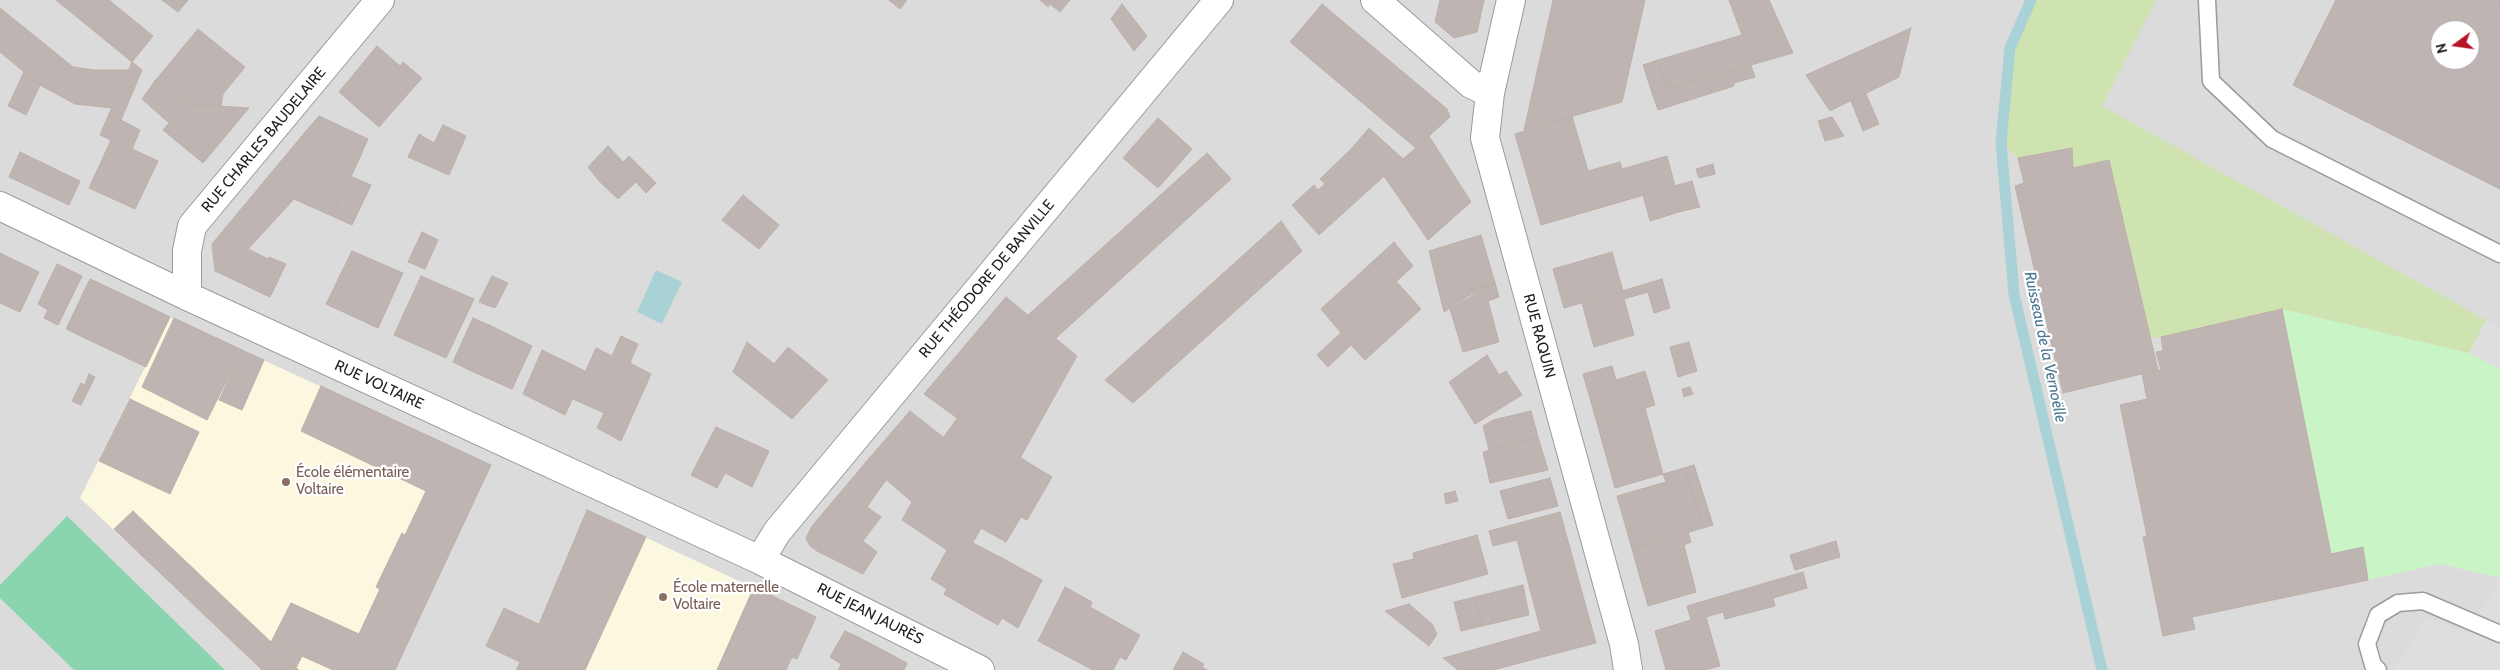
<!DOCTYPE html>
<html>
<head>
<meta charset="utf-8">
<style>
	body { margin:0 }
	#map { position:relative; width:2500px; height:670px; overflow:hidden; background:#eeeae5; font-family:Cabin,sans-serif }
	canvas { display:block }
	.north { position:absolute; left:2430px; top:20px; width:50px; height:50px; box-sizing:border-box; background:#fff; border:1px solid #a5a5a5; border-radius:50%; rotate:256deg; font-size:14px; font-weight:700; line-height:20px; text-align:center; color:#1e1e1e }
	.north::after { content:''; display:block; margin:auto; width:18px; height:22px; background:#b71428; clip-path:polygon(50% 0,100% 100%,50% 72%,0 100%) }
</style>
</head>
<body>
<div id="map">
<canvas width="2500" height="670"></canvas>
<div class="north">N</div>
</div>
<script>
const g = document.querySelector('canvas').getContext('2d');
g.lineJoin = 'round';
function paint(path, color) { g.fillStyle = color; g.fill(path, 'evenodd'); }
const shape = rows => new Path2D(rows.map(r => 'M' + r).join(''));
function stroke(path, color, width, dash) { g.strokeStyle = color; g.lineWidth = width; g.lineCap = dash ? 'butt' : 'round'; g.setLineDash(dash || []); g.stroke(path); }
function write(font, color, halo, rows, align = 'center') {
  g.font = font + ' Cabin,sans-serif'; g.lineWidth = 4.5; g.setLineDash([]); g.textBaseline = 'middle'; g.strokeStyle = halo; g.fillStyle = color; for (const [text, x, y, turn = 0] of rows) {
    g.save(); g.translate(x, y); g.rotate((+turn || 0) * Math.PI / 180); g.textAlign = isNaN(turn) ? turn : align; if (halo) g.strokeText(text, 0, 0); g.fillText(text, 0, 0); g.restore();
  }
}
const residential = shape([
	[0,0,2500,0,2500,670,0,670],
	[2440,30,2470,30,2470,60,2440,60]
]);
const education = shape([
	[170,317,491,465,395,670,262,670,80,498],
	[587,510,816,617,797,659,792,657,786,670,516,670,520,662,486,646,504,608,539,623]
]);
const grass = shape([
	[2031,0,2156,0,2102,106,2486,320,2469,353,2282,309,2161,337,2151,338,2109,160,2073,168,2072,148,2018,158,2001,143,2010,48]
]);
const park = shape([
	[2282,309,2469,353,2500,369,2500,578,2440,564,2368,580,2363,547,2331,554]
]);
const pitch = shape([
	[67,516,225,670,74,670,0,598,0,585]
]);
const parking = shape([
	[2486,320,2500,328,2500,369,2469,353],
	[2500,580,2500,670,2393,670,2427,617,2467,634]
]);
const water = shape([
	[656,270,682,282,662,324,637,312]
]);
const stream = shape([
	[2031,0,2010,48,2001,143,2014,294,2102,670]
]);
const building = shape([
	[56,0,109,0,153,36,132,62,56,0],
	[162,0,188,0,178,12,162,0],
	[889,0,907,0,900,9,889,0],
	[1040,0,1070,0,1060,12,1050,4,1048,7,1040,0],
	[1440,0,1484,0,1477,32,1454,38,1435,22,1440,0],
	[1553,0,1645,0,1622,102,1524,130,1553,0],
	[1729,0,1769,0,1793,53,1667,89,1658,60,1742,35,1729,0],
	[2336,0,2500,0,2500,189,2293,85,2336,0],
	[2440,30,2470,30,2470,60,2440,60,2440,30],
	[1122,4,1147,36,1134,51,1111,19,1122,4],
	[1322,4,1447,109,1450,117,1416,148,1290,42,1322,4],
	[0,8,73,67,94,70,129,70,113,108,75,104,40,85,0,52,0,8],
	[1911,28,1899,77,1830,111,1806,75,1911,28],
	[198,29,245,67,223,94,221,106,188,104,155,81,198,29],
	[377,46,400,66,403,62,422,78,379,127,339,92,377,46],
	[1658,60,1667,89,1652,93,1643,65,1658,60],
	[132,62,142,70,121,120,109,114,132,62],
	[1751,65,1755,77,1734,83,1734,86,1658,110,1652,93,1751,65],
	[24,72,40,85,26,115,8,106,24,72],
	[155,81,188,104,249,108,203,163,163,130,169,123,142,99,155,81],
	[1866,94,1879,124,1863,131,1851,101,1866,94],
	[109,114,140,130,132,149,158,161,135,209,89,188,111,140,100,135,109,114],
	[319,116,368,139,357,164,301,137,319,116],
	[1572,116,1588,171,1620,162,1622,169,1667,156,1675,186,1541,225,1515,134,1572,116],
	[1832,117,1844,136,1825,141,1818,121,1832,117],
	[1158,118,1192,149,1158,188,1123,158,1158,118],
	[443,125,466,136,449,175,408,157,419,134,434,143,443,125],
	[1369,128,1403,159,1319,235,1292,205,1314,185,1318,190,1325,184,1320,179,1352,148,1369,128],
	[1429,136,1471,202,1428,240,1384,176,1429,136],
	[301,137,357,164,332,216,294,199,248,249,268,259,269,257,286,264,270,297,215,271,212,244,301,137],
	[608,146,623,162,629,156,656,183,646,193,636,182,618,199,599,181,588,167,608,146],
	[2072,148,2073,168,2109,160,2158,370,2063,393,2015,186,2024,183,2018,158,2072,148],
	[20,152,80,181,69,205,9,177,20,152],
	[1207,153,1231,179,1056,338,1028,315,1207,153],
	[1713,164,1715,174,1699,178,1696,169,1713,164],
	[350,176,371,185,352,225,332,216,350,176],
	[1692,181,1697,199,1677,205,1679,212,1650,221,1643,195,1692,181],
	[743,195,779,225,759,249,722,220,743,195],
	[1697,199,1700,207,1679,212,1677,205,1697,199],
	[1281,221,1302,251,1133,403,1105,380,1281,221],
	[422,232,438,240,425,269,408,262,422,232],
	[1481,235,1495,283,1467,290,1469,296,1444,312,1429,251,1481,235],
	[1394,242,1413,266,1341,333,1321,309,1394,242],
	[352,251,403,273,378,328,326,304,352,251],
	[1612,252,1623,291,1564,308,1553,269,1612,252],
	[0,253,39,272,20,312,0,303,0,253],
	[57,264,82,276,58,325,44,318,48,310,38,304,57,264],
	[421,276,474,299,446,358,394,335,421,276],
	[492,276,508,283,495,308,479,302,492,276],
	[90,279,135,300,110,350,66,329,90,279],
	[1662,279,1670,308,1654,313,1648,292,1624,299,1634,335,1594,347,1582,303,1662,279],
	[1396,281,1421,309,1365,360,1351,345,1328,367,1317,355,1396,281],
	[1495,283,1469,296,1467,290,1495,283],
	[1495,283,1499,297,1488,301,1499,342,1463,352,1450,309,1495,283],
	[1006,297,1030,317,957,418,924,394,1006,297],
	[135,300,170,317,146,367,110,350,135,300],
	[2282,309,2331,554,2363,547,2368,580,2192,617,2195,629,2163,636,2143,537,2147,536,2120,405,2147,399,2142,374,2161,370,2156,352,2163,351,2161,337,2282,309],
	[1030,317,1077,356,947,589,931,579,947,550,902,520,938,455,933,452,1030,317],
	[174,318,242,350,207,420,142,387,174,318],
	[473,318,489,325,469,370,453,362,473,318],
	[489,325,532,346,512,389,469,370,489,325],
	[621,336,638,344,630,363,651,374,621,441,597,428,604,413,573,399,596,348,612,356,621,336],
	[747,342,774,364,788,347,828,380,792,419,733,372,747,342],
	[1689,342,1697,371,1678,377,1670,347,1689,342],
	[242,350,264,360,242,410,219,400,242,350],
	[542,350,585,371,565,415,523,394,542,350],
	[1487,355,1499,375,1506,371,1522,395,1475,424,1449,382,1487,355],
	[1612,366,1616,380,1645,371,1655,405,1597,423,1583,374,1612,366],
	[89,374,95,377,81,405,72,401,81,383,85,385,89,374],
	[321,386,491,465,395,670,333,670,271,642,291,603,359,634,380,589,376,587,402,533,405,535,426,491,301,431,321,386],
	[1690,387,1693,394,1684,397,1682,389,1690,387],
	[130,399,199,432,170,494,99,461,130,399],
	[1645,408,1663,474,1615,488,1597,423,1645,408],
	[910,411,943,437,933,452,938,455,912,502,866,462,910,411],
	[1531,411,1538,437,1489,450,1483,426,1493,420,1531,411],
	[716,427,769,451,752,487,725,473,717,488,691,475,716,427],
	[1538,437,1548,470,1490,483,1483,452,1538,437],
	[1021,458,1052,477,1027,520,1021,517,1006,542,981,528,1021,458],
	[866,462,886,480,867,507,881,517,863,541,877,552,863,574,817,551,810,546,806,538,812,526,866,462],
	[1694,465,1713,525,1703,528,1684,468,1694,465],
	[1684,468,1703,528,1632,549,1617,496,1666,482,1663,474,1684,468],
	[1550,478,1558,506,1508,519,1500,491,1550,478],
	[1455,491,1458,501,1446,504,1444,494,1455,491],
	[587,510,646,537,585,670,516,670,520,662,486,646,504,608,539,624,587,510],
	[133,511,160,537,141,555,114,529,133,511],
	[1560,512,1596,643,1493,670,1458,670,1443,658,1541,631,1517,540,1493,546,1489,531,1560,512],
	[1688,532,1691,542,1684,545,1696,592,1648,606,1632,549,1688,532],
	[1477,535,1488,574,1402,598,1393,564,1414,559,1413,553,1477,535],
	[160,537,271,642,258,666,141,555,160,537],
	[1836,541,1840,557,1795,570,1790,555,1836,541],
	[973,543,1002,558,973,611,944,594,973,543],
	[1002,558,1042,580,1018,628,1002,618,998,625,973,611,1002,558],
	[1803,572,1807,588,1773,598,1775,606,1725,619,1723,612,1706,617,1720,666,1705,670,1666,670,1655,631,1691,620,1687,606,1803,572],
	[1523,585,1529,615,1482,626,1475,597,1523,585],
	[754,587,816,617,797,659,792,657,786,670,717,670,754,587],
	[1065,587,1092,602,1090,607,1140,635,1126,660,1120,657,1113,670,1093,670,1038,641,1065,587],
	[1475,597,1482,626,1461,631,1454,602,1475,597],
	[1409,604,1432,624,1437,634,1429,646,1385,611,1409,604],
	[845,631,858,637,841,664,830,657,845,631],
	[858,637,907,663,904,670,838,670,858,637],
	[271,642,302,656,296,668,265,655,271,642],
	[1183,652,1204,664,1202,667,1207,670,1173,670,1183,652],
	[265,655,296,668,299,670,262,670,258,666,265,655]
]);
const lane = shape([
	[2207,0,2211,81,2272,139,2500,254],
	[2378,670,2373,665,2367,644,2378,615,2398,603,2423,601,2500,634]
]);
const street = shape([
	[1375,0,1471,84,1490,93],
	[1511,0,1490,93,1485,138,1624,644,1628,670],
	[0,206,187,296,760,560,980,670],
	[187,296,187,251,192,226,380,0],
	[760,560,777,532,1219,0]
]);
const markers = [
	[286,482,5,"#8d6e63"],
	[663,597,5,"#8d6e63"]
];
const streetNames = [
	["RUE CHARLES BAUDELAIRE",264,140,-50],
	["RUE THÉODORE DE BANVILLE",987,279,-50],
	["RUE RAQUIN",1539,336,75],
	["RUE VOLTAIRE",379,385,25],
	["RUE JEAN JAURÈS",870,614,27]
];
const educationNames = [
	["École élémentaire",296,473],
	["Voltaire",296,490],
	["École maternelle",673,588],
	["Voltaire",673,605]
];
const waterNames = [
	["Ruisseau de la Vernoëlle",2045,347,78]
];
paint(residential, '#dcdbdb');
paint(education, '#fcf8e0');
paint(grass, '#cfe3b0');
paint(park, '#c8f4c6');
paint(pitch, '#8ad5af');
paint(parking, '#dedede');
paint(water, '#a9d2d7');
stroke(stream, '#a9d2d7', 11);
paint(building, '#beb5b2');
stroke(building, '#beafa9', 1);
stroke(lane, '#9b9b9b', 19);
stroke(street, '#9b9b9b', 30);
stroke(lane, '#fff', 16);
stroke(street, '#fff', 28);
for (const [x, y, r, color] of markers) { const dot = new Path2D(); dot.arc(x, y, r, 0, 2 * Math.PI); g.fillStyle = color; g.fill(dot); stroke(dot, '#fff', 2); }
write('15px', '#1e1e1e', '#fff', streetNames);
write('15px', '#785e54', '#fff', educationNames, 'left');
write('italic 16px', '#4d7995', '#fff', waterNames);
</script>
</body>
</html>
